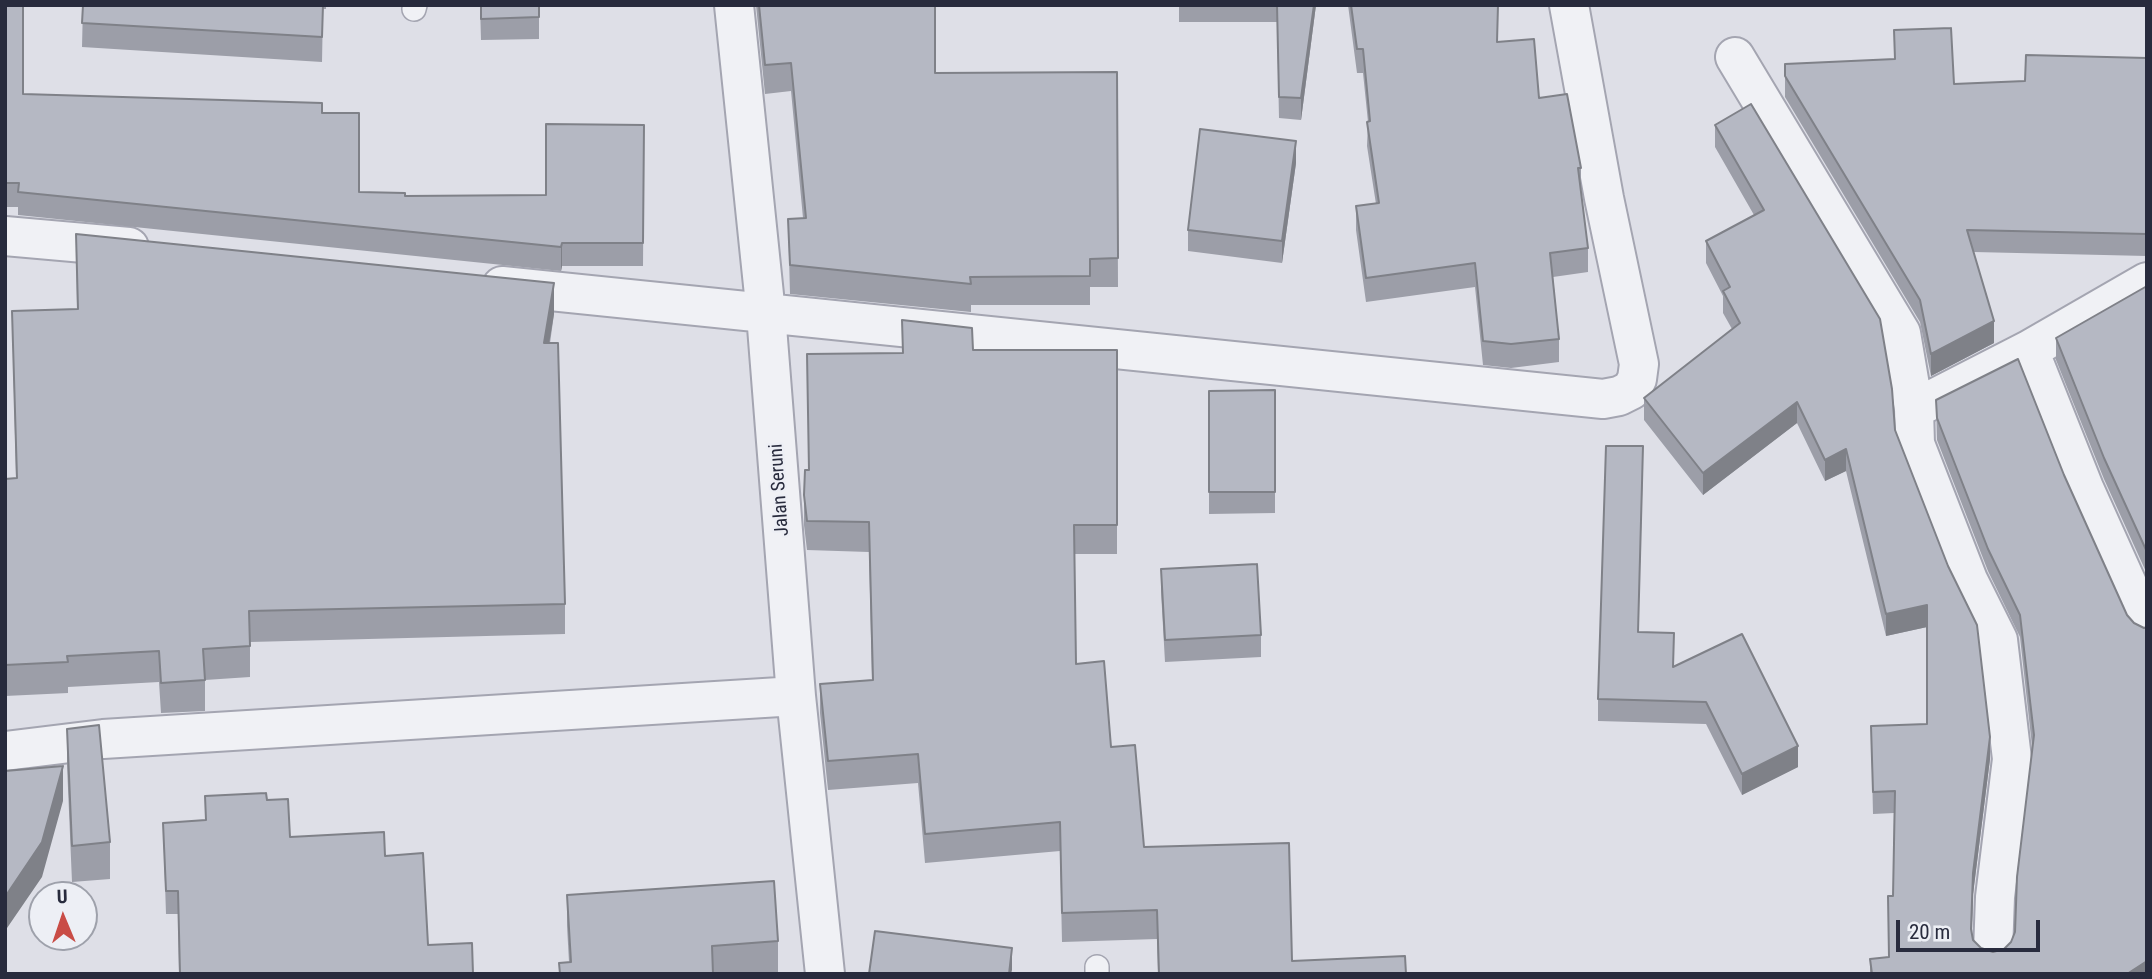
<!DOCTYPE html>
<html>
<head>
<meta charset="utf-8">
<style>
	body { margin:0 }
	#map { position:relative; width:2152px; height:979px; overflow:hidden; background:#dedfe7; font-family:"Roboto Condensed",sans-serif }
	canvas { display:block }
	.frame { position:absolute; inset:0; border:7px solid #282b3d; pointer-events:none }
	.north { position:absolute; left:28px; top:881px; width:70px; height:70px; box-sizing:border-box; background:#edeff5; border:2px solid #9ea1ab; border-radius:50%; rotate:358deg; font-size:19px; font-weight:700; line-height:28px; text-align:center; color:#282b3d }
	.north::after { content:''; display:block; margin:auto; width:24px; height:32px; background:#c94c46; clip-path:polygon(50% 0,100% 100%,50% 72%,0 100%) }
	.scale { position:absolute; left:1896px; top:920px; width:144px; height:32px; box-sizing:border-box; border:4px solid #282b3d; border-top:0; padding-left:9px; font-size:21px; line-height:24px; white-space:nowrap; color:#282b3d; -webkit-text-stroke:5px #edeff5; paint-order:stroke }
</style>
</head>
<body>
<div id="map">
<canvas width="2152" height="979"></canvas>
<div class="frame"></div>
<div class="north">U</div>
<div class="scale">20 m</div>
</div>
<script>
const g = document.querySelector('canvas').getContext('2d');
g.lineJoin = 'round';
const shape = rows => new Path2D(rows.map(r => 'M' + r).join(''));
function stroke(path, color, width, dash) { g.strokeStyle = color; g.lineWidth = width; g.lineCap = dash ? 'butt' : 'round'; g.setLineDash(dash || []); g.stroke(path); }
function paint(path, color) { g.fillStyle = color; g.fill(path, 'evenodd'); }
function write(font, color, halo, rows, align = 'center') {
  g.font = font + ' "Roboto Condensed",sans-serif'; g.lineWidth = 5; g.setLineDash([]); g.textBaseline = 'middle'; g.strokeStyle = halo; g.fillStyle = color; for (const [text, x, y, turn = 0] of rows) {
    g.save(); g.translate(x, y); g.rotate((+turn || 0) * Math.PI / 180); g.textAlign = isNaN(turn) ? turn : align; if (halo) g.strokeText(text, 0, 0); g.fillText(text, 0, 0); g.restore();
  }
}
const service = shape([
	[414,9,415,5],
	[1097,974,1097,967]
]);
const minor = shape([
	[734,5,766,314,796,696,825,974],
	[1735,57,1901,333,1914,409,2029,350,2147,282],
	[5,236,129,247],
	[502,286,1603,399,1619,396,1631,390,1637,379,1639,364,1604,198,1569,5],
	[2029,350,2084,488,2147,628],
	[1914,409,1915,444,1968,580,1998,640,2012,759,1995,897,1993,952],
	[5,751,103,739,796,696]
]);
const wall = shape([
	[5,5,23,94,322,113,359,192,405,196,546,195,644,125,643,266,562,266,561,271,18,215,18,207,5,207],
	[83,5,326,5,326,9,323,9,322,62,82,47],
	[480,5,539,5,539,39,481,40],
	[756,5,935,5,935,73,1117,72,1118,287,1090,287,1090,305,971,305,971,312,790,294,788,219,803,218,791,91,765,94],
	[1179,5,1316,5,1301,120,1279,118,1277,22,1179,22],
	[1348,5,1498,5,1497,42,1539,98,1581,168,1581,190,1588,248,1588,272,1553,277,1559,339,1559,362,1511,368,1483,365,1475,287,1366,302,1356,230,1356,206,1376,204,1367,146,1368,122,1363,73,1357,73],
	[1894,30,1954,84,2025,81,2147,58,2147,256,1974,252,1994,343,1931,376,1920,322,1785,97,1785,64,1894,59],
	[1715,125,1895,430,1990,759,1973,894,1972,933,1973,940,1981,948,1993,952,2004,949,2011,942,2015,932,2032,746,2020,637,1988,571,1937,440,1936,400,2064,475,2127,615,2134,623,2144,628,2147,974,1870,974,1870,959,1889,957,1893,896,1894,813,1873,814,1871,726,1927,724,1927,627,1886,636,1846,471,1825,481,1797,423,1703,495,1644,420,1644,398,1732,329,1723,313,1723,296,1706,263,1706,241,1754,215,1715,147],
	[1296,163,1282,263,1188,251,1188,230],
	[76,234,554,314,550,343,565,604,565,634,250,642,250,677,205,680,205,711,161,713,159,682,68,687,68,693,5,696,5,479,16,478,12,311,77,310],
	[2147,286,2147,574,2104,479,2056,360,2056,338],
	[902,320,973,350,1117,350,1117,554,1074,554,1076,664,1111,747,1144,847,1292,961,1406,974,1158,974,1157,939,1062,942,1060,851,925,863,918,783,828,790,820,713,820,684,872,680,869,552,807,550,804,525,804,495,808,470,902,353],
	[1275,390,1275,513,1209,514,1209,391],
	[1643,468,1638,632,1674,667,1798,767,1742,795,1706,724,1598,721,1598,699],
	[1161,569,1261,635,1261,657,1165,662,1161,591],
	[67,729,110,842,110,879,72,882,67,765],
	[205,796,267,800,290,837,385,856,428,945,473,974,179,974,178,914,166,914,163,823,205,820],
	[567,895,778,941,778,972,747,974,559,974,559,963,569,962,567,926]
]);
const shadedWall = shape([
	[1314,5,1316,5,1301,120,1301,98],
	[1296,141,1296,163,1282,263,1282,241],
	[562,243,562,266,561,271,561,247],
	[554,283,554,314,544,374,544,343],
	[1994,321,1994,343,1931,376,1931,354],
	[1797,402,1797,423,1703,495,1703,473],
	[1846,449,1846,471,1825,481,1825,460],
	[1927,605,1927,627,1886,636,1886,614],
	[1990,737,1990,759,1973,894,1971,951,1973,873],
	[1798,746,1798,767,1742,795,1742,774],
	[63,766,63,801,42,877,5,931,5,897],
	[1012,948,1012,970,1011,974,1009,974],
	[2147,961,2147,974,2127,974]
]);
const building = shape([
	[5,5,23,5,23,94,322,103,322,113,359,113,359,192,405,193,405,196,546,195,546,124,644,125,643,243,562,243,561,247,18,192,19,183,5,183,5,5],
	[83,5,323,5,322,37,82,23,83,5],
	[481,5,539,5,539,17,481,19,481,5],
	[759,5,935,5,935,73,1117,72,1118,258,1090,259,1090,276,970,277,971,284,790,265,788,219,806,218,791,63,765,65,759,5],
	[1277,5,1314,5,1301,98,1279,97,1277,5],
	[1351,5,1498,5,1497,42,1534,39,1539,98,1567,94,1581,168,1578,168,1588,248,1550,253,1559,339,1511,344,1483,341,1475,263,1366,278,1356,206,1379,203,1367,122,1370,121,1363,49,1357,49,1351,5],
	[1951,28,1954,84,2025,81,2026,55,2147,58,2147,234,1967,230,1994,321,1931,354,1920,300,1785,76,1785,64,1895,59,1894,30,1951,28],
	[1751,104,1880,319,1892,389,1895,430,1948,566,1977,625,1990,737,1973,873,1971,929,1973,940,1981,948,1993,952,2004,949,2011,942,2015,932,2017,877,2034,735,2020,615,1988,549,1937,418,1936,400,2018,359,2064,475,2127,615,2134,623,2144,628,2147,627,2147,961,2127,974,1872,974,1870,959,1889,957,1888,896,1893,896,1895,791,1873,792,1871,726,1927,724,1927,605,1886,614,1846,449,1825,460,1797,402,1703,473,1644,398,1740,323,1723,291,1730,287,1706,241,1764,210,1715,125,1751,104],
	[1200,129,1296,141,1282,241,1188,230,1200,129],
	[76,234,554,283,544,343,558,343,565,604,249,611,250,646,203,649,205,680,161,683,159,651,67,656,68,662,5,665,5,479,17,478,12,311,78,309,76,234],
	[2147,286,2147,552,2104,458,2056,338,2147,286],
	[902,320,972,328,973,350,1117,350,1117,525,1074,525,1076,664,1104,661,1111,747,1135,745,1144,847,1289,843,1292,961,1405,956,1406,974,1159,974,1157,910,1062,913,1060,822,925,834,918,754,828,761,820,684,873,680,869,522,807,521,804,495,805,470,809,470,807,354,903,353,902,320],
	[1275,390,1275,492,1209,492,1209,391,1275,390],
	[1606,446,1643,446,1638,632,1674,633,1673,667,1742,634,1798,746,1742,774,1706,702,1598,699,1606,446],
	[1257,564,1261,635,1165,640,1161,569,1257,564],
	[99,725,110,842,72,846,67,729,99,725],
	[63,766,42,842,5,897,5,771,63,766],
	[266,793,267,800,288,799,290,837,384,832,385,856,423,853,428,945,472,943,473,974,180,974,178,891,166,891,163,823,206,820,205,796,266,793],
	[774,881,778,941,712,946,713,974,560,974,559,963,571,962,567,895,774,881],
	[875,931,1012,948,1009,974,869,974,875,931]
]);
const streetNames = [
	["Jalan Seruni",780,490,-94]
];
stroke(service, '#a4a5b1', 26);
stroke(minor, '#a4a5b1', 42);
stroke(service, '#f0f1f5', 23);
stroke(minor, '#f0f1f5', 38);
paint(wall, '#9c9ea8');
paint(shadedWall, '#7f8188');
paint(building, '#b5b8c3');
stroke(building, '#7f8188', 2);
write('19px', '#282b3d', '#edeff5', streetNames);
</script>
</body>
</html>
